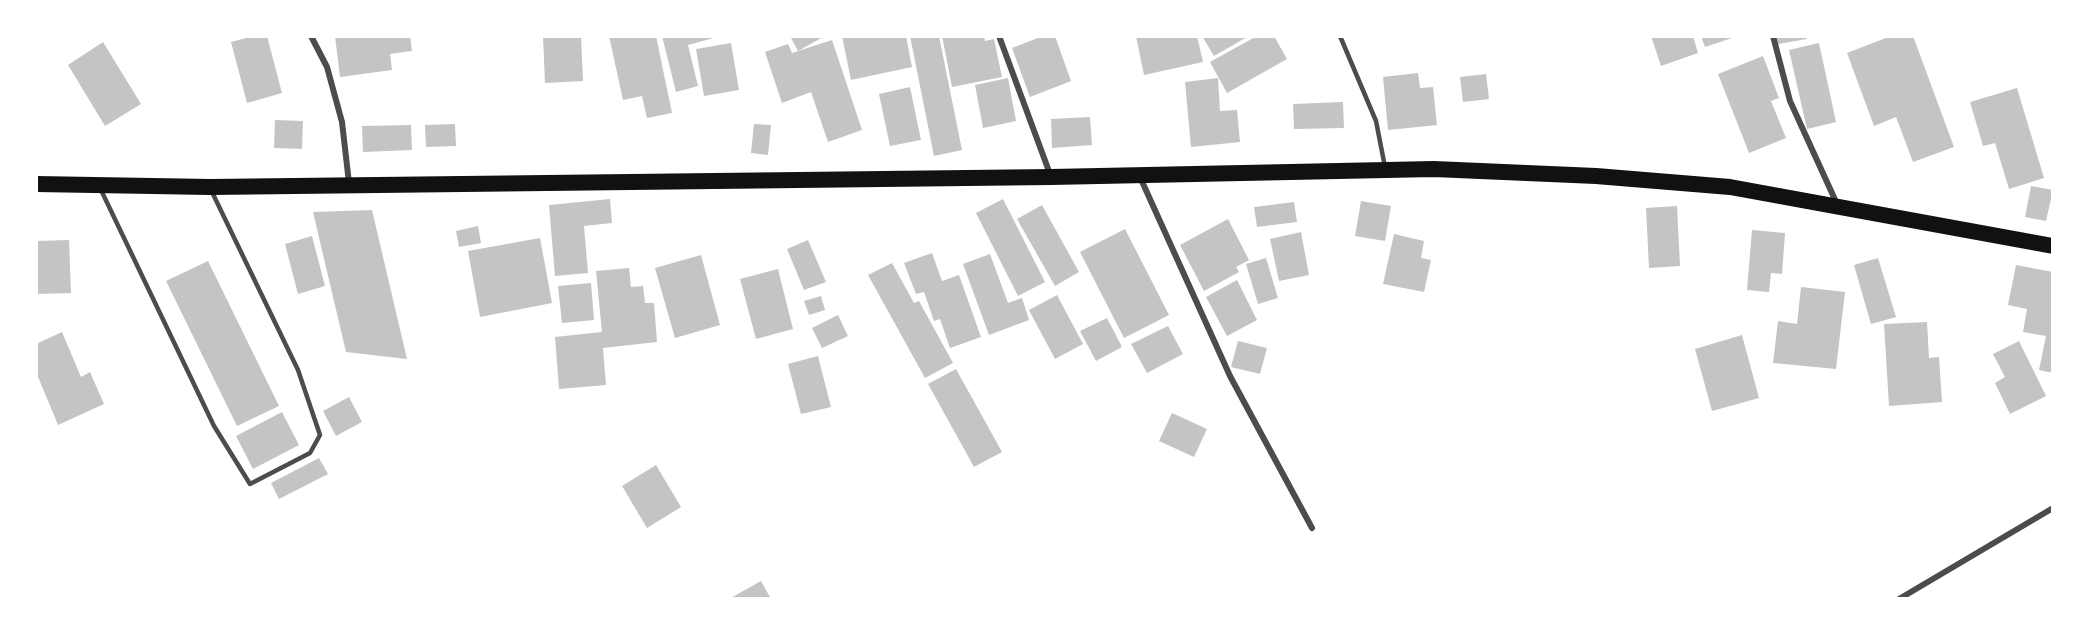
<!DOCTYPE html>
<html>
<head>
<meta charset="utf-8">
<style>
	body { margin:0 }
	#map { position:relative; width:2089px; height:635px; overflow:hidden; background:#fff; font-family:Raleway,sans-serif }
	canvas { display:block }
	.frame { position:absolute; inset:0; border:38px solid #fff; pointer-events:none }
</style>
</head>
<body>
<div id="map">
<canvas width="2089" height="635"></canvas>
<div class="frame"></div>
</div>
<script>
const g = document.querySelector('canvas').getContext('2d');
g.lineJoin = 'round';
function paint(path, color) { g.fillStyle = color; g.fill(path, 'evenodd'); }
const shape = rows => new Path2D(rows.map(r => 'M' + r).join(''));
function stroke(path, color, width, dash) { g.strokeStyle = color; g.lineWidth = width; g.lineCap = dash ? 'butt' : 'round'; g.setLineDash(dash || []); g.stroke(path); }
const building = shape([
	[254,36,267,36,282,93,247,103,231,42],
	[335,36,410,36,412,51,390,54,392,70,340,77],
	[543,36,581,36,583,81,545,83],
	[609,36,656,36,672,113,647,118,642,96,623,100],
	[662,36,721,36,688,45,698,86,676,92],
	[790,36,825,36,798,51],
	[842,36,906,36,912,67,851,80],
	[910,36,939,36,962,150,934,156],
	[942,36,984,36,985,41,994,39,1002,77,952,87],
	[1043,36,1055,36,1071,81,1030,97,1012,48],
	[1136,36,1197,36,1203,62,1144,75],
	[1202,36,1249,36,1214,56],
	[1257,36,1274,36,1287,59,1227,93,1210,62],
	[1651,36,1693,36,1698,53,1661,66],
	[1701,36,1738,36,1705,47],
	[1776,36,1806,36,1807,39,1778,44],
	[1891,36,1913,36,1954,147,1913,162,1896,117,1874,126,1847,53],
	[832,40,862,130,828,142,811,92,782,103,765,52,788,44,792,53],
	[103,42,141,104,105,126,68,65],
	[731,43,739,90,704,96,696,49],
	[1819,43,1836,122,1807,129,1789,50],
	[1763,56,1779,98,1771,101,1786,138,1749,153,1718,74],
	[1418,73,1420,88,1433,87,1437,125,1388,130,1383,77],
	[1486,74,1489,99,1463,102,1460,77],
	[1008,78,1016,121,983,128,975,85],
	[1218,78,1220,111,1237,110,1240,142,1191,147,1185,82],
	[910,87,921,140,890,146,879,94],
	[2017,88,2044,178,2009,189,1995,143,1983,146,1970,102],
	[1343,102,1344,128,1294,129,1293,104],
	[1090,117,1092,145,1052,148,1051,119],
	[275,120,303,121,302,149,274,148],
	[455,124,456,146,426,147,425,125],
	[754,124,771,125,768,155,751,153],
	[411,125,412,150,363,152,362,126],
	[2031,186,2053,190,2046,221,2025,217],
	[610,199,612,223,584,226,588,273,555,276,549,205],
	[1003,199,1045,282,1018,296,976,213],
	[1361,201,1391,206,1385,241,1355,236],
	[1294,202,1297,222,1257,227,1254,207],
	[1042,205,1079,272,1055,286,1017,219],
	[1677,206,1680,266,1649,268,1646,208],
	[372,210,407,359,346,352,313,212],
	[1228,219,1249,260,1236,267,1239,272,1204,291,1180,245],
	[478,226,481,243,459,247,456,231],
	[1125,229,1169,315,1124,338,1080,252],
	[1752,230,1785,233,1782,274,1771,273,1769,292,1747,290],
	[1301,232,1309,275,1279,281,1270,239],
	[1394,234,1424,241,1421,258,1431,260,1424,292,1383,284],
	[312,236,325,286,298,294,285,244],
	[540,238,552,303,480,317,468,251],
	[69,240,71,293,36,294,36,241],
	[808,240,826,282,804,290,787,249],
	[932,253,942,281,959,275,981,337,950,348,940,319,934,321,924,292,916,294,904,263],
	[990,254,1008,303,1022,298,1029,320,989,335,963,264],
	[701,255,720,325,675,338,655,268],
	[1266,258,1278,298,1258,304,1246,264],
	[1878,258,1896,317,1871,324,1854,265],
	[208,261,279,406,237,426,166,281],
	[892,263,914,303,919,301,953,363,925,378,868,275],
	[2016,265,2053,272,2053,373,2039,370,2046,336,2023,332,2027,309,2008,305],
	[629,268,631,287,643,286,645,303,654,303,657,342,603,348,606,385,559,389,555,337,602,332,596,271],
	[778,269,793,329,756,339,740,279],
	[1237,280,1257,320,1227,336,1206,297],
	[591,283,594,320,562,323,558,286],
	[1801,287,1845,292,1836,369,1773,363,1778,321,1797,324],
	[1057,295,1083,344,1055,359,1029,310],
	[821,296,825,310,809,315,804,301],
	[838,315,848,336,822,348,812,328],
	[1107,318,1122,347,1096,361,1080,331],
	[1927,322,1929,358,1939,357,1942,402,1889,406,1884,324],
	[1168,326,1183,354,1147,373,1131,344],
	[62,332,81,377,90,372,104,404,58,425,36,372,36,344],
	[1742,335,1759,398,1712,411,1695,349],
	[1238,341,1267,348,1260,374,1231,367],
	[2019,341,2046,396,2010,414,1995,383,2005,377,1993,354],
	[818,356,831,407,801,414,788,364],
	[956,369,1002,452,974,467,928,384],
	[349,397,362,422,336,436,323,411],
	[282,412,299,445,253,469,236,436],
	[1172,413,1207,429,1194,457,1159,441],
	[319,458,328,474,279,499,271,483],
	[656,465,681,507,647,528,622,486],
	[761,581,771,599,729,599]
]);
const service = shape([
	[1340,36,1376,121,1385,167],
	[101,190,214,426,250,484,310,453,320,435,298,370,212,192]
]);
const minor = shape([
	[311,36,327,67,342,122,349,183],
	[999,36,1050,174],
	[1773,36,1790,101,1837,204],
	[1140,177,1230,376,1312,528],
	[1899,599,2053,508]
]);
const trunk = shape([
	[36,184,210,187,1051,177,1434,169,1596,176,1730,187,2053,246]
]);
paint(building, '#c4c4c4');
stroke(service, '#4c4c4c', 4.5);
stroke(minor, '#4c4c4c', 6);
stroke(trunk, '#111', 16);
</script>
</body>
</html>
